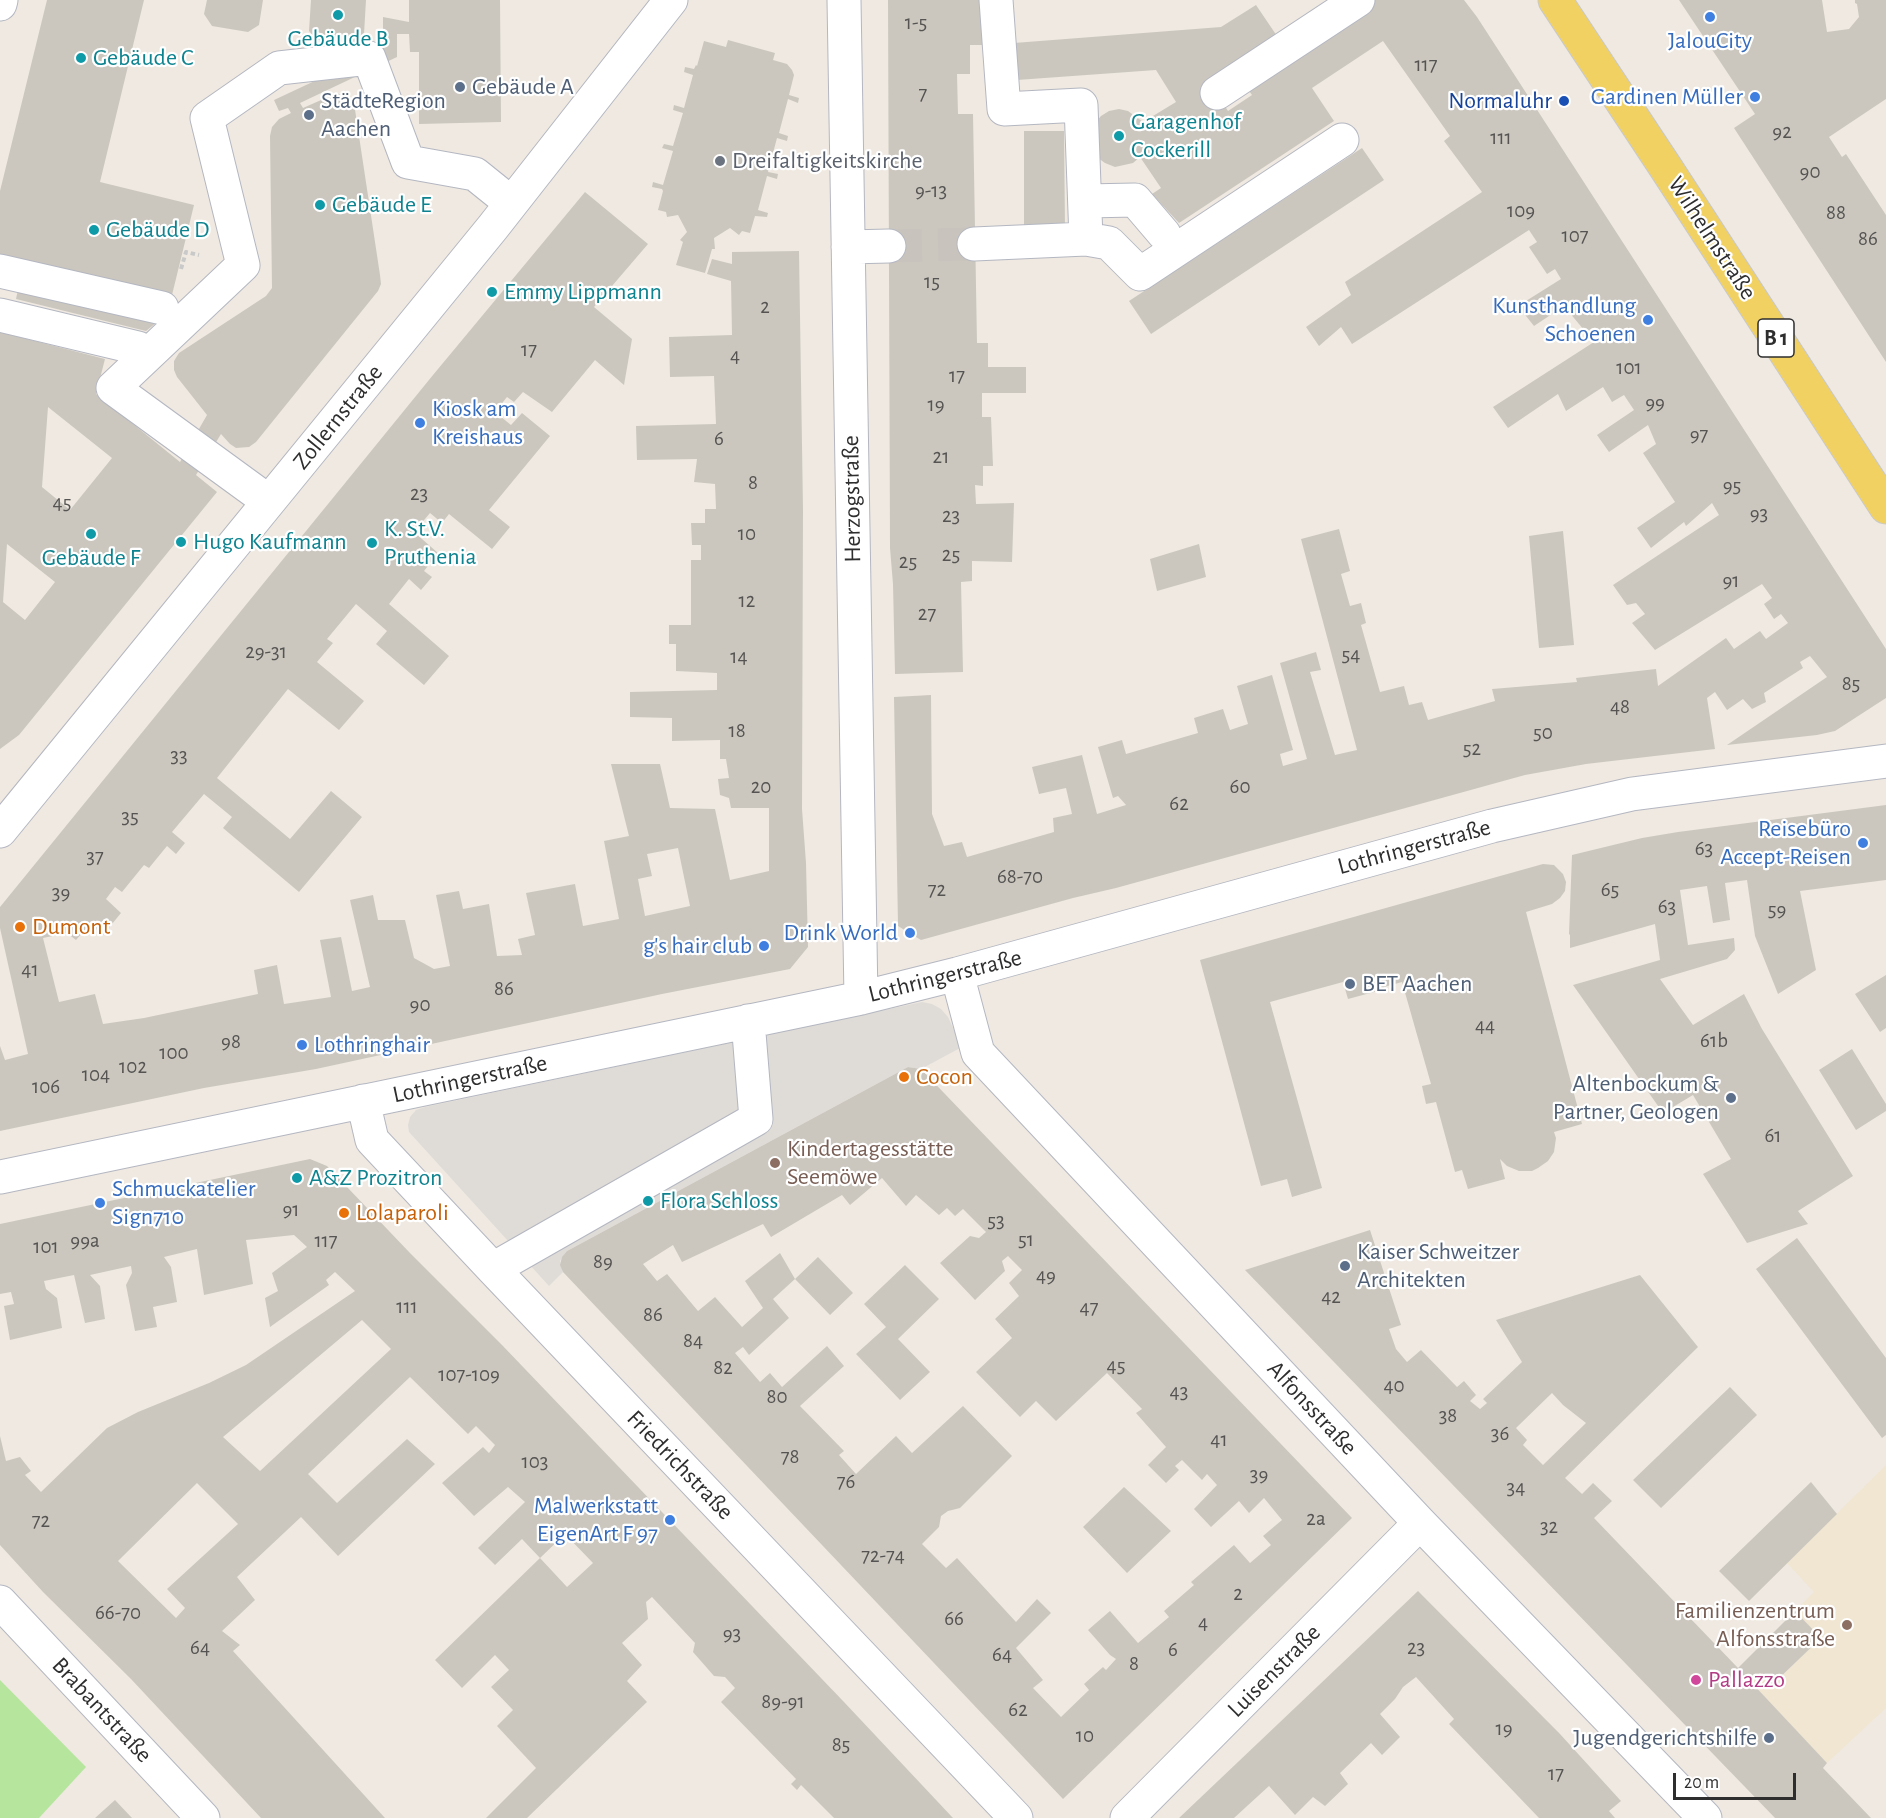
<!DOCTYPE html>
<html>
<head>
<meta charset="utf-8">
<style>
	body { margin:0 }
	#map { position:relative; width:1886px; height:1818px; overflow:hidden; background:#efe9e1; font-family:"Alegreya Sans",sans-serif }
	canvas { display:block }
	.scale { position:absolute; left:1673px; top:1773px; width:123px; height:27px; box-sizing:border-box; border:3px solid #2e2e2e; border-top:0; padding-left:8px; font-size:18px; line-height:21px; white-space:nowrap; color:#2e2e2e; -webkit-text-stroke:4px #fff; paint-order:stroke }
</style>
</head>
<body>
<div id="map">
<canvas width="1886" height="1818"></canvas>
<div class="scale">20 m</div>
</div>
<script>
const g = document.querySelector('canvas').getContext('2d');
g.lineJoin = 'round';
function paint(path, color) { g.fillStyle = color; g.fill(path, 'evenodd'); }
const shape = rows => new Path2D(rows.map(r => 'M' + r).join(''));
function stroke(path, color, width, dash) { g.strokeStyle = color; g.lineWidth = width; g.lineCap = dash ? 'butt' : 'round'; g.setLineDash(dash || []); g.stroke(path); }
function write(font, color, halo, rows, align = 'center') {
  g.font = font + ' "Alegreya Sans",sans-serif'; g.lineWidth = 4.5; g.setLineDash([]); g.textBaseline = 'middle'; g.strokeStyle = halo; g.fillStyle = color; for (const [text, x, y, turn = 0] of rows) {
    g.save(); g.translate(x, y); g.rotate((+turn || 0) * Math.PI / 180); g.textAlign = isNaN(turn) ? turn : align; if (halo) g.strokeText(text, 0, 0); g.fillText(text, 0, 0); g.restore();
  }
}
const education = shape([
	[1886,1465,1886,1708,1827,1763,1751,1682,1760,1673,1773,1685,1820,1638,1795,1611,1814,1592,1787,1563]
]);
const green = shape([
	[0,1680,86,1767,39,1818,0,1818]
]);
const plaza = shape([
	[922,1002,932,1004,941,1009,948,1017,962,1047,921,1069,908,1067,567,1251,560,1261,563,1272,549,1286,409,1132,408,1125,410,1117,416,1110,425,1107]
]);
const building = shape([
	[47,0,144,0,100,182,194,205,172,295,0,254,0,191],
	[207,0,263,0,259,25,248,32,212,26,204,14],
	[311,0,366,0,364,34,354,42,317,40,309,31],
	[409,0,500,0,501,122,419,124,419,52,410,52,409,34,397,34,397,57,300,103,303,108,337,93,346,97,354,103,380,275,381,284,378,291,256,442,249,447,236,448,230,444,221,434,196,475,217,492,19,735,0,749,0,332,105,359,96,394,180,462,207,415,177,377,174,370,174,361,179,353,266,296,272,288,270,136,272,127,279,119,291,113,288,108,279,111,274,100,383,49,383,17,409,22],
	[48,407,112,458,70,510,42,487],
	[7,544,55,582,25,620,3,602],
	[888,0,982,0,983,45,970,45,970,74,957,74,958,114,973,114,977,343,988,343,988,367,1026,367,1026,393,982,393,982,417,991,417,993,466,983,466,983,486,975,485,976,504,1014,503,1012,562,972,561,972,581,961,582,963,672,895,674,893,584,890,548],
	[1368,0,1464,0,1477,17,1886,649,1886,698,1835,731,1817,735,1727,745,1827,677,1810,656,1800,662,1803,668,1764,693,1766,702,1752,709,1743,699,1727,710,1715,692,1707,698,1715,749,1586,764,1525,775,1116,888,1073,898,921,940,898,926,894,697,931,695,932,814,944,846,962,842,967,857,1054,832,1053,818,1072,814,1066,788,1039,794,1032,767,1082,755,1097,814,1126,805,1118,796,1113,798,1098,747,1122,740,1126,754,1198,733,1194,718,1223,709,1230,730,1248,724,1237,686,1272,675,1293,750,1280,754,1283,766,1307,759,1280,663,1316,652,1321,670,1310,672,1335,755,1357,750,1301,539,1339,529,1350,571,1341,574,1350,606,1361,603,1366,623,1361,625,1380,692,1404,686,1409,705,1422,702,1428,720,1495,701,1492,689,1577,682,1576,678,1656,669,1658,686,1726,638,1734,649,1760,631,1766,639,1788,623,1781,614,1774,619,1764,604,1772,598,1762,584,1655,650,1632,623,1645,614,1636,603,1627,605,1613,585,1719,515,1712,503,1686,526,1684,522,1651,548,1637,528,1675,502,1643,453,1656,444,1648,425,1609,452,1597,435,1634,410,1624,395,1612,402,1603,387,1566,411,1558,394,1508,428,1493,407,1594,342,1564,306,1534,326,1518,306,1561,279,1555,269,1547,274,1529,247,1537,242,1529,230,1352,344,1341,327,1319,346,1306,327,1351,295,1345,282,1482,192,1444,141,1450,136,1383,41,1312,88,1334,121,1179,223,1152,194,1161,188,1140,157,1133,163,1115,167,1105,163,1098,158,1095,123,1101,116,1109,111,1119,109,1128,111,1143,122,1176,102,1156,70,1017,80,1014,43,1221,27,1256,5,1277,36,1209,81,1228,111,1252,95,1247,88],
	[1679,0,1822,0,1827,32,1849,29,1859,17,1857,4,1855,3,1855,0,1886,0,1886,99,1829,137,1842,157,1846,154,1886,215,1886,362,1734,128,1755,114],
	[728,40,775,53,773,60,787,64,792,70,794,75,789,95,799,98,798,103,788,99,779,133,788,136,787,141,777,138,768,172,778,174,777,179,767,176,758,210,768,213,767,217,755,216,750,233,742,231,739,235,730,228,714,238,715,249,712,249,705,273,676,265,683,242,680,240,687,232,678,215,667,217,666,212,658,210,663,191,662,189,652,187,653,182,663,185,673,151,662,148,664,144,673,146,683,113,673,110,674,105,684,108,693,75,684,72,685,67,694,69,696,65,697,66,704,41,726,47],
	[1024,131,1064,131,1065,229,1024,229],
	[1362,148,1384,180,1151,334,1129,301],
	[585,192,648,244,594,307,632,339,624,385,595,360,552,412,523,392,514,402,507,397,495,412,511,425,522,413,550,436,489,510,510,527,492,549,449,514,442,523,430,513,414,532,438,553,424,571,432,577,421,590,409,579,389,604,449,656,424,685,376,644,387,631,356,604,327,639,333,643,317,662,364,701,339,730,288,689,217,778,290,839,331,791,362,817,299,892,223,828,232,817,204,794,172,832,185,843,176,854,167,846,149,868,144,865,122,892,115,887,106,899,121,913,103,935,90,924,76,940,67,933,43,938,59,1002,95,994,103,1024,144,1018,258,994,254,970,277,965,284,1004,331,997,320,940,341,937,352,991,370,987,350,900,373,895,378,920,405,920,414,958,434,969,450,966,436,895,459,891,463,909,489,904,497,956,522,955,518,939,535,935,526,893,575,884,583,926,619,919,604,841,629,836,611,764,660,764,670,808,715,809,730,880,769,871,769,808,731,808,729,798,720,795,718,779,729,778,726,759,720,759,720,740,672,741,672,718,630,717,630,692,717,690,717,673,676,671,676,644,669,644,669,625,691,625,691,560,701,560,701,545,692,545,691,523,705,523,705,509,716,509,715,484,694,482,697,459,637,460,636,426,716,424,714,376,670,377,669,337,732,335,731,281,707,274,712,259,732,264,732,252,799,251,803,510,802,809,806,863,808,947,790,969,662,994,316,1069,204,1088,0,1131,0,1046,5,1060,28,1054,0,928,0,907,433,375],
	[678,848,690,906,645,916,638,879,652,876,647,854],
	[20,280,161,319,146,331,16,299],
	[1563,531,1574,645,1539,648,1529,536],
	[1199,544,1206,577,1157,591,1150,559],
	[1886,805,1886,880,1800,891,1816,970,1778,994,1755,936,1747,880,1725,883,1730,920,1713,923,1707,886,1680,890,1688,945,1734,938,1735,950,1727,959,1660,979,1693,1025,1744,994,1762,1029,1853,1176,1798,1211,1808,1224,1747,1243,1703,1174,1731,1159,1693,1095,1663,1113,1573,985,1660,960,1655,924,1570,948,1570,935,1569,934,1572,855,1642,838,1678,832],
	[1543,864,1554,865,1563,874,1566,882,1565,891,1560,898,1552,904,1526,912,1582,1124,1554,1132,1556,1138,1554,1152,1548,1161,1538,1168,1532,1171,1519,1171,1507,1166,1500,1159,1505,1179,1468,1189,1462,1170,1455,1172,1436,1102,1426,1104,1422,1086,1431,1084,1402,982,1384,987,1385,989,1348,999,1343,982,1270,1002,1322,1188,1292,1197,1287,1179,1261,1186,1200,960],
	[1886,975,1886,1028,1880,1032,1855,994],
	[1852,1049,1886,1104,1886,1111,1856,1130,1819,1070],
	[908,1067,921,1069,1352,1518,1063,1799,563,1272,560,1265,562,1257,567,1251],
	[882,1178,906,1206,916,1195,939,1215,947,1208,955,1216,963,1209,986,1232,979,1238,970,1236,940,1263,975,1300,1005,1271,1002,1261,1008,1256,1022,1270,1009,1283,1019,1296,995,1319,1012,1338,976,1372,1020,1417,1036,1401,1056,1421,1107,1373,1142,1409,1136,1413,1166,1447,1148,1465,1166,1483,1179,1470,1175,1466,1182,1460,1202,1480,1207,1474,1217,1485,1194,1509,1211,1527,1239,1501,1249,1513,1264,1498,1282,1520,1263,1536,1271,1545,1250,1563,1234,1545,1191,1582,1194,1585,1164,1611,1169,1617,1138,1643,1110,1611,1088,1630,1110,1655,1116,1659,1106,1670,1103,1667,1084,1684,1089,1690,1061,1717,1033,1688,1043,1680,1016,1648,1051,1613,1037,1599,1016,1622,957,1558,946,1568,922,1544,939,1527,941,1516,948,1511,960,1508,1012,1456,963,1406,912,1453,896,1436,856,1474,839,1455,844,1451,800,1406,844,1366,827,1346,782,1387,770,1373,760,1382,735,1353,743,1347,749,1355,789,1318,773,1299,795,1279,780,1253,745,1281,763,1308,742,1327,715,1297,698,1311,667,1274,657,1281,643,1264,673,1245,682,1262,763,1224,771,1237,842,1195,850,1205],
	[310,1159,327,1166,410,1253,502,1345,844,1702,953,1818,834,1818,801,1785,797,1790,791,1784,796,1779,721,1702,735,1688,725,1677,714,1676,693,1652,695,1643,652,1597,646,1602,648,1619,622,1643,642,1665,627,1681,647,1702,527,1818,486,1818,536,1768,497,1726,513,1710,491,1687,509,1670,495,1655,462,1688,435,1660,540,1558,522,1539,495,1565,478,1548,525,1502,508,1487,474,1516,442,1483,483,1447,489,1453,495,1445,476,1426,468,1434,410,1377,308,1474,337,1503,407,1439,435,1464,338,1556,301,1517,237,1577,255,1600,222,1631,240,1645,233,1651,385,1818,261,1818,131,1679,43,1592,0,1545,0,1436,6,1461,20,1457,31,1471,25,1475,41,1492,107,1428,138,1412,209,1383,246,1365,355,1291,335,1272,326,1280,329,1285,270,1327,265,1298,278,1291,272,1273,307,1247,294,1235,246,1240,253,1284,204,1295,197,1249,164,1257,171,1267,177,1302,153,1307,157,1327,135,1331,126,1285,132,1273,131,1266,90,1275,100,1286,105,1319,85,1323,74,1275,44,1281,46,1289,57,1298,62,1328,10,1340,4,1306,14,1304,11,1292,0,1294,0,1224],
	[362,1320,391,1349,260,1471,223,1437],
	[197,1483,238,1524,167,1589,185,1608,176,1618,118,1561],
	[565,1534,593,1563,567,1587,540,1558],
	[1370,1230,1401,1325,1389,1329,1396,1349,1407,1362,1421,1350,1457,1387,1464,1381,1476,1395,1470,1401,1480,1409,1487,1403,1483,1399,1522,1362,1496,1320,1640,1275,1698,1347,1565,1478,1582,1494,1593,1483,1612,1501,1594,1518,1738,1668,1795,1611,1821,1638,1772,1685,1760,1673,1751,1682,1827,1763,1823,1768,1871,1818,1775,1818,1245,1270],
	[1552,1393,1563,1405,1586,1423,1543,1465,1523,1445,1527,1440,1516,1428],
	[1797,1238,1886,1358,1886,1435,1882,1438,1756,1269],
	[818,1257,853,1293,830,1315,795,1279],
	[905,1265,939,1299,898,1339,930,1372,900,1400,856,1354,886,1327,864,1304],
	[1730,1387,1757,1415,1661,1508,1633,1480],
	[1811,1482,1837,1514,1749,1601,1719,1571],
	[1124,1487,1171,1531,1127,1573,1083,1527],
	[1418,1591,1560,1734,1621,1801,1609,1811,1615,1818,1539,1818,1449,1724,1454,1719,1416,1677,1403,1687,1395,1699,1380,1714,1400,1737,1382,1755,1371,1743,1340,1773,1348,1784,1325,1806,1313,1797,1295,1815,1269,1786,1234,1818,1179,1818],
	[115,1800,132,1818,95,1818]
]);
const minorTunnel = shape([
	[889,246,974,244]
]);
const path = shape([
	[181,269,186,252,199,255]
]);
const minor = shape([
	[844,0,861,998],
	[0,4,1,0],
	[1217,93,1358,0],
	[1086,201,1135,200,1164,234],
	[1086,239,1109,243,1140,274,1342,140],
	[974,244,1086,239,1081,105,1004,109,996,0],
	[848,247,889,246],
	[0,271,162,308],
	[0,315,138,348],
	[268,501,113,388,243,265,207,118,279,68,369,58,408,162,475,174,511,203],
	[0,831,493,227,671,0],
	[957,974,978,1053,1420,1523,1705,1818],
	[363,1101,372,1140,493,1269,1016,1818],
	[0,1177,861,998,957,974,1492,826,1632,794,1886,761],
	[493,1269,756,1119,748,1021],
	[0,1602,203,1818],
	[1127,1818,1420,1523]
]);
const major = shape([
	[1555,0,1666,168,1886,507]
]);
const markers = [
	[338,15,6,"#0f9aa8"],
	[1710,17,6,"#3f7fe0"],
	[81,58,6,"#0f9aa8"],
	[460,87,6,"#5c6f8a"],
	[1755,97,6,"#3f7fe0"],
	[1564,101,6,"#1a4fb4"],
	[309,115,6,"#5c6f8a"],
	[1119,136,6,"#0f9aa8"],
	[720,161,6,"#6b7280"],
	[320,205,6,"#0f9aa8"],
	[94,230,6,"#0f9aa8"],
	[492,292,6,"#0f9aa8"],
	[1648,320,6,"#3f7fe0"],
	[420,423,6,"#3f7fe0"],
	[91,534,6,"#0f9aa8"],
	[181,542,6,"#0f9aa8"],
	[372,543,6,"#0f9aa8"],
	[1863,843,6,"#3f7fe0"],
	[20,927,6,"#e8710a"],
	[910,933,6,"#3f7fe0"],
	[764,946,6,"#3f7fe0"],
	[1350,984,6,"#5c6f8a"],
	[302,1045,6,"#3f7fe0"],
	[904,1077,6,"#e8710a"],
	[1731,1098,6,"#5c6f8a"],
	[775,1163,6,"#8d6e63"],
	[297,1178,6,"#0f9aa8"],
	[648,1201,6,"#0f9aa8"],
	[100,1203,6,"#3f7fe0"],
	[344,1213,6,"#e8710a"],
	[1345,1266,6,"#5c6f8a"],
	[670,1520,6,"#3f7fe0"],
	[1847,1625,6,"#8d6e63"],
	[1696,1680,6,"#d1479c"],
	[1769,1738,6,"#5c6f8a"]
];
const numberNames = [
	["1-5",916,23],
	["117",1426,65],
	["7",923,94],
	["92",1782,132],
	["111",1501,138],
	["90",1810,172],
	["9-13",931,191],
	["109",1521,211],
	["88",1836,213],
	["107",1575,236],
	["86",1868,239],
	["15",932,282],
	["2",765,307],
	["17",529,350],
	["4",735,356],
	["101",1629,368],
	["17",957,376],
	["99",1655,403],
	["19",936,405],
	["97",1699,435],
	["6",719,439],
	["21",941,457],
	["8",753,483],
	["95",1732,486],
	["23",419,494],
	["45",62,503],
	["93",1759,514],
	["23",951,516],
	["10",747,534],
	["25",951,555],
	["25",908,562],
	["91",1731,581],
	["12",747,601],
	["27",927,614],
	["29-31",266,652],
	["54",1351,655],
	["14",739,657],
	["85",1851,684],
	["48",1620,707],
	["18",737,731],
	["50",1543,733],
	["52",1472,749],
	["33",179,756],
	["20",761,787],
	["60",1240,787],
	["62",1179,804],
	["35",130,817],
	["63",1704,849],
	["37",95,857],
	["68-70",1020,877],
	["72",937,890],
	["65",1610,890],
	["39",61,893],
	["63",1667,907],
	["59",1777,910],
	["41",30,970],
	["86",504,989],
	["90",420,1005],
	["44",1485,1026],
	["61b",1714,1041],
	["98",231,1042],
	["100",174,1053],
	["102",133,1067],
	["104",96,1075],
	["106",46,1087],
	["61",1773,1136],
	["91",291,1210],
	["53",996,1221],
	["51",1026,1240],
	["99a",85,1241],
	["117",326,1241],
	["101",46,1247],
	["89",603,1262],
	["49",1046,1276],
	["42",1331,1297],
	["111",407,1307],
	["47",1089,1308],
	["86",653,1315],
	["84",693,1341],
	["45",1116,1366],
	["82",723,1368],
	["107-109",469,1375],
	["40",1394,1386],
	["43",1179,1392],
	["80",777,1397],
	["38",1448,1416],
	["36",1500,1434],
	["41",1219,1440],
	["78",790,1457],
	["103",535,1462],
	["39",1259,1475],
	["76",846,1482],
	["34",1516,1488],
	["2a",1316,1519],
	["72",41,1521],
	["32",1549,1527],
	["72-74",883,1556],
	["2",1238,1594],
	["66-70",118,1613],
	["66",954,1619],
	["4",1203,1623],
	["93",732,1634],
	["64",200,1648],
	["23",1416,1648],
	["6",1173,1650],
	["64",1002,1655],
	["8",1134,1664],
	["89-91",783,1702],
	["62",1018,1710],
	["19",1504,1729],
	["10",1085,1736],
	["85",841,1745],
	["17",1556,1774]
];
const shields = [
	[1776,338,36]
];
const shieldNames = [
	["B 1",1776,338]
];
const cultureNames = [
	["Gebäude B",338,39,"center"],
	["Gebäude C",93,58],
	["Garagenhof",1131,122],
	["Cockerill",1131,150],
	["Gebäude E",332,205],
	["Gebäude D",106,230],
	["Emmy Lippmann",504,292],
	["K. St.V.",384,529],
	["Pruthenia",384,557],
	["Hugo Kaufmann",193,542],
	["Gebäude F",91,558,"center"],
	["A&Z Prozitron",309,1178],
	["Flora Schloss",660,1201]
];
const shopNames = [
	["JalouCity",1710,41,"center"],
	["Gardinen Müller",1743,97],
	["Kunsthandlung",1636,306],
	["Schoenen",1636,334],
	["Kiosk am",432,409,"left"],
	["Kreishaus",432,437,"left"],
	["Reisebüro",1851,829],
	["Accept-Reisen",1851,857],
	["Drink World",898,933],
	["g's hair club",752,946],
	["Lothringhair",314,1045,"left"],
	["Schmuckatelier",112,1189,"left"],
	["Sign710",112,1217,"left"],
	["Malwerkstatt",658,1506],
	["EigenArt F 97",658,1534]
];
const serviceNames = [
	["Gebäude A",472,87],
	["StädteRegion",321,101],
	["Aachen",321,129],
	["BET Aachen",1362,984],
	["Altenbockum &",1719,1084,"right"],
	["Partner, Geologen",1719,1112,"right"],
	["Kaiser Schweitzer",1357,1252],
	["Architekten",1357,1280],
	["Jugendgerichtshilfe",1757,1738,"right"]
];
const transitNames = [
	["Normaluhr",1552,101]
];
const worshipNames = [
	["Dreifaltigkeitskirche",732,161]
];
const streetNames = [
	["Wilhelmstraße",1712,238,57],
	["Zollernstraße",338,417,-51],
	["Herzogstraße",852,499,-91],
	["Lothringerstraße",1414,847,-15],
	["Lothringerstraße",945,976,-14],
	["Lothringerstraße",470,1079,-12],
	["Alfonsstraße",1312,1408,47],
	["Friedrichstraße",680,1465,46],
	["Luisenstraße",1274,1671,-45],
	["Brabantstraße",102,1710,47]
];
const foodNames = [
	["Dumont",32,927],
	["Cocon",916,1077],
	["Lolaparoli",356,1213]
];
const educationNames = [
	["Kindertagesstätte",787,1149],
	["Seemöwe",787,1177],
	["Familienzentrum",1835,1611,"right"],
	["Alfonsstraße",1835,1639,"right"]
];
const hotelNames = [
	["Pallazzo",1708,1680]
];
paint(education, '#f0e6d1');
paint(green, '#b6e59e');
paint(plaza, '#dfdcd8');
paint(building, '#cbc7bf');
stroke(minorTunnel, '#c8c4bd', 33, [33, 16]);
stroke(minor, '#b4b7c1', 35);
stroke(major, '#c9c9c9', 35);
stroke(path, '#c9c9c9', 4, [4.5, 3]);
stroke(minor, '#fff', 33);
stroke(major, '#f2d163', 33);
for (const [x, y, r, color] of markers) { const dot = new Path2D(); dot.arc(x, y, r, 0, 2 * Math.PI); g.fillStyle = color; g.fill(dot); stroke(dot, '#fff', 2); }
write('21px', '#555452', null, numberNames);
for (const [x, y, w] of shields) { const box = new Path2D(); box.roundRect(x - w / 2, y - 19, w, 38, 4.5); g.fillStyle = '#fff'; g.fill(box); stroke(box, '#2e2e2e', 1.5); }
write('bold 22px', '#2e2e2e', null, shieldNames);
write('24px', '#0d838f', '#fff', cultureNames, 'left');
write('24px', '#366cbe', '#fff', shopNames, 'right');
write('24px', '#4e5e75', '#fff', serviceNames, 'left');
write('24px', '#164399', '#fff', transitNames, 'right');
write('24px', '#5b616d', '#fff', worshipNames, 'left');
write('24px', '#2e2e2e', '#fff', streetNames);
write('24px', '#c56008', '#fff', foodNames, 'left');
write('24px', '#785e54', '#fff', educationNames, 'left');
write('24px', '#b23c85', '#fff', hotelNames, 'left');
</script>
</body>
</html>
